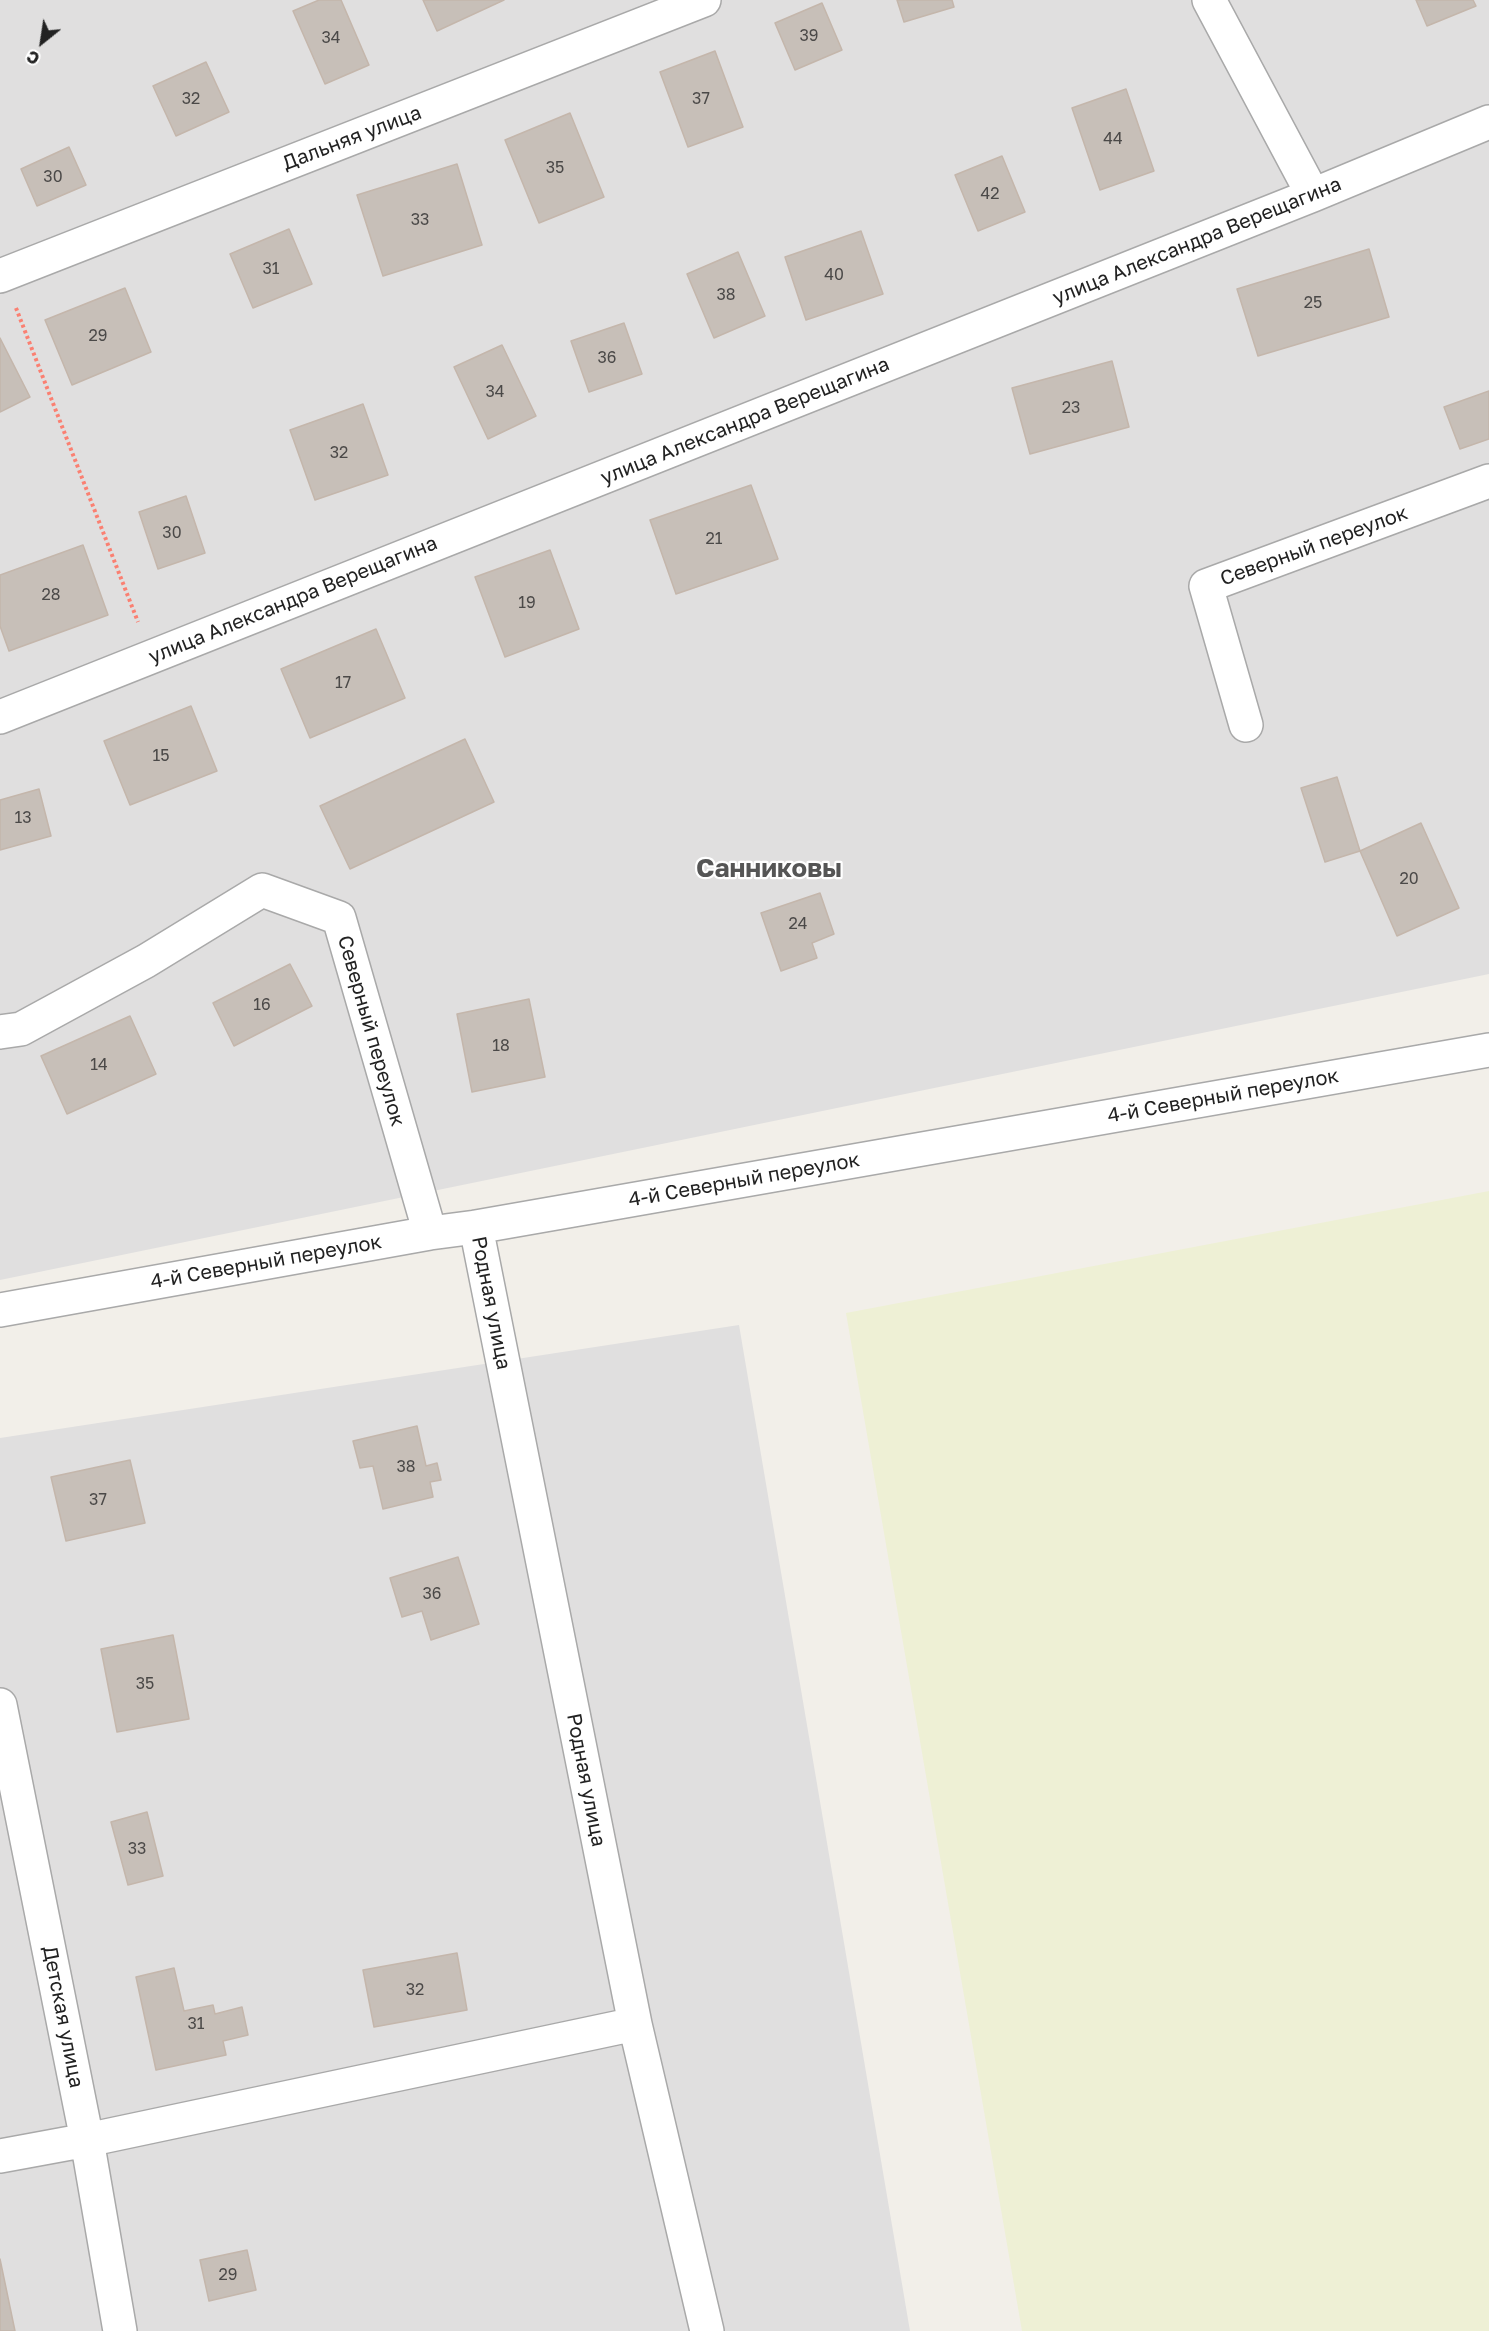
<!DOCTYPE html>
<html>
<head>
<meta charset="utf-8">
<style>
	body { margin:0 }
	#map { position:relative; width:1489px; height:2331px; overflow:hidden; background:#f2efe9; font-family:"Golos Text",sans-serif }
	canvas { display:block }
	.north { position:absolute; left:12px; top:12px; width:60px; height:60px; -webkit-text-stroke:4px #fff; paint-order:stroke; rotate:210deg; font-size:16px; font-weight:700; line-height:24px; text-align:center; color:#222 }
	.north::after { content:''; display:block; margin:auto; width:21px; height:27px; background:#222; clip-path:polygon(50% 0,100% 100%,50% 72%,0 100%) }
</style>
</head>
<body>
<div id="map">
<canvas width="1489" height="2331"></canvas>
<div class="north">С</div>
</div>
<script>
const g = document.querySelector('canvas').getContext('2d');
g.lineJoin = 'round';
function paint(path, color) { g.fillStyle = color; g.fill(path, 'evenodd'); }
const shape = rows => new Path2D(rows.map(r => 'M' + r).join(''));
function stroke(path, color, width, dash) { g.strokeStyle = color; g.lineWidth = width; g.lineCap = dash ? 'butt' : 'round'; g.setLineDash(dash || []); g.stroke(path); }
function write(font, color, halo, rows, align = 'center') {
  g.font = font + ' "Golos Text",sans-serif'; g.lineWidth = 4.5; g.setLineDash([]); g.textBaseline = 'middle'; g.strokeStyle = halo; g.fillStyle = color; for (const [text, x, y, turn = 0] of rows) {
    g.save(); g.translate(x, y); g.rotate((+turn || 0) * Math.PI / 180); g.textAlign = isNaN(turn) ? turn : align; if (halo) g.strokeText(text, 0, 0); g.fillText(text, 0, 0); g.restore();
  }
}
const residential = shape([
	[0,0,1489,0,1489,974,0,1280],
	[739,1325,910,2331,0,2331,0,1438]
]);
const farmland = shape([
	[1489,1191,1489,2331,1022,2331,846,1313]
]);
const building = shape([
	[319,0,341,0,369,65,325,84,293,11,319,0],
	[423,0,504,0,437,31,423,0],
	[897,0,952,0,954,7,904,22,897,0],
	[1416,0,1473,0,1476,6,1427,26,1416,0],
	[822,3,842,50,795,70,775,23,822,3],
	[715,51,743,127,688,147,660,72,715,51],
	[206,62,229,112,176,136,153,86,206,62],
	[1126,89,1154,171,1100,190,1072,108,1126,89],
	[570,113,604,197,539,223,505,140,570,113],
	[69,147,86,185,37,206,21,169,69,147],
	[1002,156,1025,212,978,231,955,175,1002,156],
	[457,164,482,245,383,276,357,195,457,164],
	[289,229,312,284,253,308,230,254,289,229],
	[861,231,883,294,806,320,785,257,861,231],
	[1369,249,1389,317,1258,356,1237,289,1369,249],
	[738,252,765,316,714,338,687,274,738,252],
	[125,288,151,352,72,385,45,320,125,288],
	[624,323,642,374,589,392,571,341,624,323],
	[0,338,30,397,0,412,0,338],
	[502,345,536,416,488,439,454,367,502,345],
	[1112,361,1129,427,1030,454,1012,388,1112,361],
	[1489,391,1489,439,1460,449,1444,407,1489,391],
	[363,404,388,475,315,500,290,430,363,404],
	[751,485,778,559,676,594,650,520,751,485],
	[186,496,205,553,158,569,139,512,186,496],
	[83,545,108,615,9,651,0,626,0,575,83,545],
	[550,550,579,629,505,657,475,577,550,550],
	[376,629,405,698,310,738,281,669,376,629],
	[191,706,217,771,130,805,104,741,191,706],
	[465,739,494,802,350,869,320,806,465,739],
	[1337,777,1360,851,1325,862,1301,788,1337,777],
	[39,789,51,836,0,850,0,800,39,789],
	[1421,823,1459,908,1397,936,1360,851,1421,823],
	[820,893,834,934,812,943,817,958,781,971,761,913,820,893],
	[290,964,312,1006,234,1046,213,1003,290,964],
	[529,999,545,1077,472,1092,457,1014,529,999],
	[130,1016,156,1074,67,1114,41,1056,130,1016],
	[417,1426,426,1466,437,1463,441,1480,430,1482,433,1497,383,1509,373,1466,360,1468,353,1441,417,1426],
	[130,1460,145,1523,66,1541,51,1477,130,1460],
	[458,1557,479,1624,431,1640,422,1611,402,1617,390,1578,458,1557],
	[173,1635,189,1719,117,1732,101,1649,173,1635],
	[147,1812,163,1876,128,1885,111,1822,147,1812],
	[457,1953,467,2010,374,2027,363,1970,457,1953],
	[174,1968,184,2011,213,2005,215,2014,242,2007,248,2035,223,2041,226,2055,156,2070,136,1977,174,1968],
	[247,2250,256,2290,209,2301,200,2260,247,2250],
	[0,2259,15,2331,0,2331,0,2259]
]);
const path = shape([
	[16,308,138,622]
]);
const minor = shape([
	[1209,0,1313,195],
	[0,276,704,0],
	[0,717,1313,195,1489,122],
	[1246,725,1206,586,1489,481],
	[0,1032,21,1029,146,961,262,890,339,918,430,1233],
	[476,1227,635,2024,707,2331],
	[0,1310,430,1233,476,1227,1489,1050],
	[0,1705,87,2140,120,2331],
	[0,2156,87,2140,635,2024]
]);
const numberNames = [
	["39",809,36],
	["34",331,38],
	["32",191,99],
	["37",701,99],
	["44",1113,139],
	["35",555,168],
	["30",53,177],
	["42",990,194],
	["33",420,220],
	["31",271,269],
	["40",834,275],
	["38",726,295],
	["25",1313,303],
	["29",98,336],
	["36",607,358],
	["34",495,392],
	["23",1071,408],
	["32",339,453],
	["30",172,533],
	["21",714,539],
	["28",51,595],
	["19",527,603],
	["17",343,683],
	["15",161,756],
	["13",23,818],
	["20",1409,879],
	["24",798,924],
	["16",262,1005],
	["18",501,1046],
	["14",99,1065],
	["38",406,1467],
	["37",98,1500],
	["36",432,1594],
	["35",145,1684],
	["33",137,1849],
	["32",415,1990],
	["31",196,2024],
	["29",228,2275]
];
const streetNames = [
	["Дальняя улица",352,138,-21],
	["улица Александра Верещагина",1197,241,-22],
	["улица Александра Верещагина",745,421,-22],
	["Северный переулок",1314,546,-20],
	["улица Александра Верещагина",293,600,-22],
	["Северный переулок",371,1031,74],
	["4-й Северный переулок",1223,1096,-10],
	["4-й Северный переулок",744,1180,-10],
	["4-й Северный переулок",266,1262,-10],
	["Родная улица",491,1303,79],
	["Родная улица",586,1780,79],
	["Детская улица",63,2017,79]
];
const districtNames = [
	["Санниковы",769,869]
];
paint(residential, '#e0dfdf');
paint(farmland, '#eef0d5');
paint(building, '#c7bfb8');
stroke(building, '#c4b6ab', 1.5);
stroke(minor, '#a9a9a9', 36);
stroke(path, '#fa8072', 4, [3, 3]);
stroke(minor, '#fff', 33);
write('16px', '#4b4948', null, numberNames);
write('20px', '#222', '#fff', streetNames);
write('bold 26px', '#555', '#fff', districtNames);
</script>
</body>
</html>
